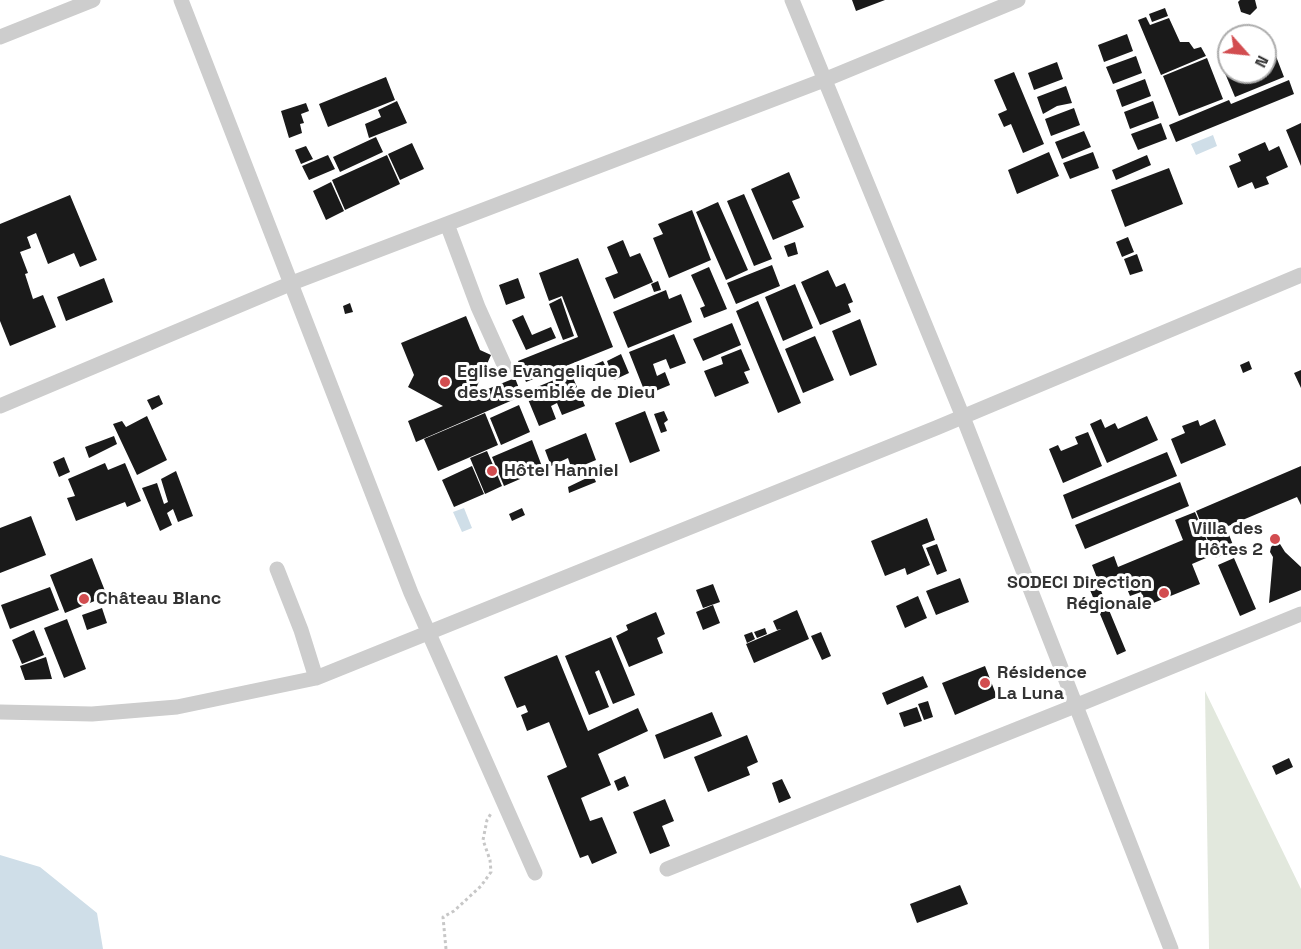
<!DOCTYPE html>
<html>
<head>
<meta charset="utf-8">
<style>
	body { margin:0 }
	#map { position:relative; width:1301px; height:949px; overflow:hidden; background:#fff; font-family:"Space Grotesk",sans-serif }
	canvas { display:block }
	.north { position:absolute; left:1217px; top:24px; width:60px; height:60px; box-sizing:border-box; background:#fff; border:2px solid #adadad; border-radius:50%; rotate:117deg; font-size:16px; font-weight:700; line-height:24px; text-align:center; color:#333 }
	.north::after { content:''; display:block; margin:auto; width:21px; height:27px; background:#d24d50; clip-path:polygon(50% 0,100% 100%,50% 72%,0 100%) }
</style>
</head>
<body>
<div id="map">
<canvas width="1301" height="949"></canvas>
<div class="north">N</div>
</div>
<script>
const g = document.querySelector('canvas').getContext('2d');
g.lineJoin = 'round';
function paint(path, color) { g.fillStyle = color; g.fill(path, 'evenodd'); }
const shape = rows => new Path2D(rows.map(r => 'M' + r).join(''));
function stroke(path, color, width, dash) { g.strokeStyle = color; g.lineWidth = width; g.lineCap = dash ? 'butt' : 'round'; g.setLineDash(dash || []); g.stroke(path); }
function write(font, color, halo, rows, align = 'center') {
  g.font = font + ' "Space Grotesk",sans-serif'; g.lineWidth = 6; g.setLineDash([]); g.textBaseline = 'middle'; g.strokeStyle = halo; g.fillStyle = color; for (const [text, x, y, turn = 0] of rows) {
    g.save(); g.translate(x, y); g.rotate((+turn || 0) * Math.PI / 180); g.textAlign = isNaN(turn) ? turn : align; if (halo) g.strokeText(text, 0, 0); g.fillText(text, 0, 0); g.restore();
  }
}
const green = shape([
	[1205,691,1301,889,1301,949,1209,949]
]);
const water = shape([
	[1213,135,1217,146,1196,155,1191,144],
	[464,508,472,528,462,532,453,512],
	[0,855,40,867,97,913,103,949,0,949]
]);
const building = shape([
	[852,0,885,0,856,11],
	[1240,0,1255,0,1257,8,1250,15,1241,12,1238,2],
	[1165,8,1168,16,1152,22,1149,14],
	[1146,17,1150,25,1169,18,1180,42,1189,42,1194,49,1201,47,1206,56,1161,75,1138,20],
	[1127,34,1133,51,1104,62,1098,45],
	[1274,51,1284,77,1235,97,1219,59,1229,55,1229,72,1265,72,1265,55],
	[1136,56,1142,73,1113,84,1106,67],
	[1207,58,1223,99,1179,116,1163,76],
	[1057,62,1063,79,1034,90,1028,73],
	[1014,72,1044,144,1023,153,1011,124,1004,127,998,114,1007,110,994,80],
	[386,77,395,100,328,127,319,104],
	[1145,79,1151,96,1122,107,1116,90],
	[1289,80,1294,94,1176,142,1169,125,1229,100,1231,104],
	[1066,86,1072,103,1057,106,1043,114,1037,97],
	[397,101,407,123,369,138,365,124,381,117,378,110],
	[1153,101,1159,118,1130,129,1124,112],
	[306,103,309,111,301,114,304,123,300,124,302,133,289,138,281,111],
	[1074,108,1080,125,1051,136,1045,119],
	[1161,123,1167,139,1138,150,1131,134],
	[1301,123,1301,166,1286,130],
	[1084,131,1091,147,1062,159,1055,142],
	[376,137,383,152,340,172,333,157],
	[1265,142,1269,151,1279,146,1288,167,1266,177,1269,184,1255,189,1252,182,1238,188,1229,166,1241,161,1238,154],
	[412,143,424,169,400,180,388,154],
	[306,146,313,159,301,164,295,150],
	[1049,152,1059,176,1017,194,1008,170],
	[1093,152,1099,168,1070,179,1063,163],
	[328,155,335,169,309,180,302,166],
	[387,155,400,184,345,210,332,180],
	[1147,155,1151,165,1116,180,1112,170],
	[1169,168,1183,204,1125,227,1111,190],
	[789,172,800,198,792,201,804,227,773,240,751,189],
	[331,182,344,211,326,220,313,191],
	[744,194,772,259,754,266,727,201],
	[70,195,97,260,80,267,74,253,48,264,36,233,27,237,31,248,20,252,28,273,25,274,33,299,43,295,56,327,10,346,0,321,0,224],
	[718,202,748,270,726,280,696,212],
	[692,210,711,260,669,278,653,238,663,234,658,224],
	[1128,237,1134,252,1122,257,1116,242],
	[623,240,630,257,640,253,653,282,614,299,605,278,618,273,607,247],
	[795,242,798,254,788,257,784,246],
	[1137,254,1143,271,1130,275,1124,259],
	[578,258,613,347,526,382,518,361,578,337,562,296,549,301,539,273],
	[772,265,780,286,736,304,727,283],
	[709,267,727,309,704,318,700,308,705,306,691,275],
	[828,270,836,287,845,283,853,302,848,304,851,312,820,325,801,282],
	[104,278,113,302,66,321,57,297],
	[518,278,525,298,506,305,499,285],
	[658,281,661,290,654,292,651,284],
	[795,284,813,328,783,341,765,297],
	[666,290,669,299,681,294,692,322,628,348,613,312],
	[561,298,574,336,563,340,549,304],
	[758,301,801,403,778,413,736,311],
	[350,303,353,312,345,314,343,306],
	[523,315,532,335,551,327,556,338,526,350,512,320],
	[466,316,480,350,491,355,473,395,515,378,522,396,416,442,408,421,443,406,408,387,414,375,401,343],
	[860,319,877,365,850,376,832,331],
	[732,323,741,345,703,361,693,339],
	[674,334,686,363,670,369,666,359,653,364,657,376,665,372,670,385,646,395,629,352],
	[815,336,834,380,803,393,785,349],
	[741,349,750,370,744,372,749,383,715,397,704,371,723,364,721,357],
	[621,354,629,373,614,380,607,361],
	[603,361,608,371,588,378,585,369],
	[1249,361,1252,369,1243,373,1240,365],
	[1301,370,1301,388,1294,373],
	[571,373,585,406,562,415,557,403,551,406,556,419,539,426,525,392],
	[159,395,163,404,152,410,147,400],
	[519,405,530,432,501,445,490,418],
	[645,411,660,451,630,463,615,423],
	[664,411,668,420,664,423,667,431,661,433,654,414],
	[485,413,498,445,438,471,424,439],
	[147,416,167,460,137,475,113,424,122,421,126,427],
	[1147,416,1158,440,1107,463,1090,424,1101,419,1105,428,1115,423,1118,429],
	[1215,419,1226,445,1181,464,1171,439,1185,433,1182,426,1198,420,1200,426],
	[1088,432,1102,466,1063,483,1049,449,1058,445,1061,451,1078,444,1075,437],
	[586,433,596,460,572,470,568,458,551,466,545,450],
	[114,436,117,444,89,458,85,447],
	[532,440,543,469,504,486,492,457],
	[487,451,502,486,485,494,470,458],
	[1167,452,1177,476,1072,519,1063,495],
	[64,457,70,472,59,477,53,462],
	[105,463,108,470,125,463,141,501,127,507,125,502,76,521,67,498,75,496,68,479],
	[472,466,484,494,454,507,442,480],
	[1301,466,1301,505,1297,497,1226,527,1235,550,1215,558,1196,511],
	[176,471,193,516,178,522,173,509,167,513,172,525,160,531,142,488,157,483,164,504,168,502,161,479],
	[593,475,596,482,569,493,568,487],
	[1180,482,1189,506,1085,549,1075,525],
	[522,508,525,515,512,521,509,514],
	[1195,512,1213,555,1192,564,1200,584,1146,606,1141,592,1130,596,1121,574,1099,583,1092,565,1114,556,1118,567,1183,540,1175,520],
	[31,516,46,555,0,573,0,528],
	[927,518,935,540,922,545,930,565,907,575,905,568,885,576,871,541],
	[1275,543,1280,544,1285,552,1301,567,1301,590,1269,603,1273,557,1270,552,1271,547],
	[937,544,947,571,937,575,926,548],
	[92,558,107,596,65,613,50,575],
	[1234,558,1256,609,1240,616,1218,565],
	[960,578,969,602,936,615,926,591],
	[713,584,720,602,703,608,696,590],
	[1099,586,1126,651,1117,655,1090,590],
	[50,587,59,610,10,629,1,605],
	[918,596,927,618,905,628,896,606],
	[713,605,720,623,703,630,696,612],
	[102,608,107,623,87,630,82,615],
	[797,610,809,639,754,663,746,644,781,629,777,630,773,621],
	[656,612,665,634,657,638,663,653,629,667,616,636,628,630,626,625],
	[67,619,86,669,64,678,44,628],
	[765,628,767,634,757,638,754,632],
	[34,630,44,655,22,664,12,640],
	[752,632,755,639,747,643,744,635],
	[821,632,831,656,822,660,811,636],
	[611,637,635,695,613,704,599,670,595,672,609,707,589,715,565,656],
	[557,655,588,731,638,708,648,731,598,754,611,785,581,798,590,821,602,817,617,853,592,864,588,855,580,858,547,776,567,767,549,722,527,731,521,715,528,712,525,705,517,708,504,677],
	[46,657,52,679,25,680,20,666],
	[985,666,997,697,955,715,942,683],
	[923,676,928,687,887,705,882,693],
	[928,701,933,717,924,720,918,704],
	[917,707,922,721,904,727,899,713],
	[712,712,722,736,664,759,655,735],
	[747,735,758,762,747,767,750,775,708,792,694,757],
	[1289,758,1293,767,1276,775,1272,766],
	[625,776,629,786,618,791,614,781],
	[782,779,791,798,779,803,772,783],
	[665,799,674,821,662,826,670,846,650,854,633,812],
	[960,885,968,904,917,923,910,904]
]);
const path = shape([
	[446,949,443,917,454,911,481,886,491,872,490,860,483,840,487,820,492,812]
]);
const minor = shape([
	[181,0,411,593,535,873],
	[792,0,963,417,1171,949],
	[0,37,93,0],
	[447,224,478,307,505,367],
	[0,406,292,283,824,80,1018,0],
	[277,569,301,630,316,678],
	[0,712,92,714,177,707,316,678,936,428,1301,275],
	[667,869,1075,706,1301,614]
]);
const markers = [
	[445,382,6,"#d24d50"],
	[492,471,6,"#d24d50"],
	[1275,539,6,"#d24d50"],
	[1164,593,6,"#d24d50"],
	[84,599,6,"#d24d50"],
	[985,683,6,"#d24d50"]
];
const poiNames = [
	["Eglise Evangelique",457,372],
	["des Assemblée de Dieu",457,393],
	["Hôtel Hanniel",504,471],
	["Villa des",1263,529,"right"],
	["Hôtes 2",1263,550,"right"],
	["SODECI Direction",1152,583,"right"],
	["Régionale",1152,604,"right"],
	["Château Blanc",96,599],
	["Résidence",997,673],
	["La Luna",997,694]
];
paint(green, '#e2e8dd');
paint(water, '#cfdee8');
paint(building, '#1a1a1a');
stroke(path, '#c7c7c7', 3, [3, 3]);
stroke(minor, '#cdcdcd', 15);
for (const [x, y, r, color] of markers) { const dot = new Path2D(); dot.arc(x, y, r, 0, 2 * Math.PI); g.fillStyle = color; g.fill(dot); stroke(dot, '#fff', 2); }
write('bold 18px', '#333', '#fff', poiNames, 'left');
</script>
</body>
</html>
